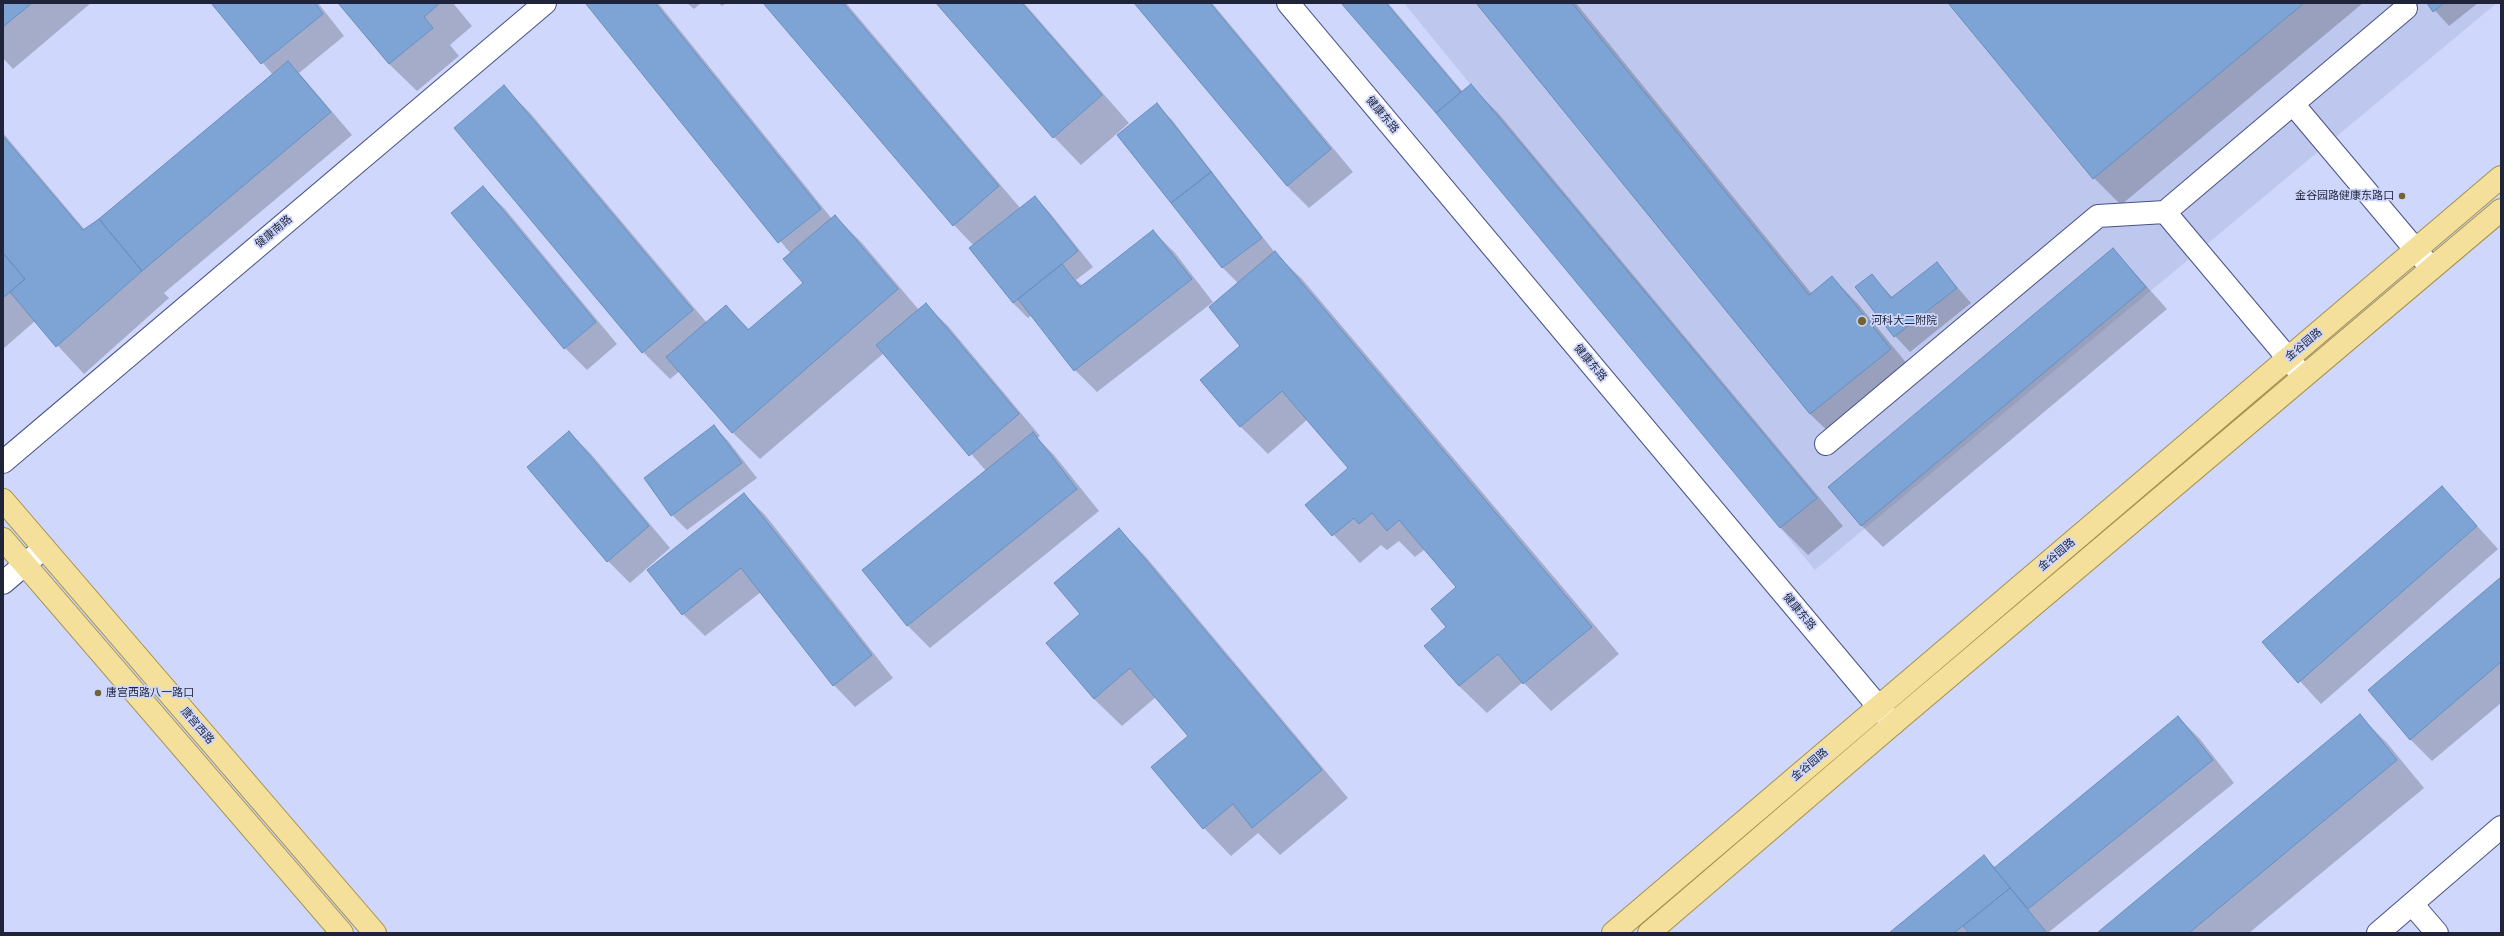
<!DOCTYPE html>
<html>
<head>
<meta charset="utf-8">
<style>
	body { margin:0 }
	#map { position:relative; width:2504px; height:936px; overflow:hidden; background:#cfd8fc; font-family:Signika,sans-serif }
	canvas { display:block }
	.frame { position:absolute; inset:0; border:4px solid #1f243a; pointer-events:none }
</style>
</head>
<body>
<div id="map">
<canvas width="2504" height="936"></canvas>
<div class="frame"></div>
</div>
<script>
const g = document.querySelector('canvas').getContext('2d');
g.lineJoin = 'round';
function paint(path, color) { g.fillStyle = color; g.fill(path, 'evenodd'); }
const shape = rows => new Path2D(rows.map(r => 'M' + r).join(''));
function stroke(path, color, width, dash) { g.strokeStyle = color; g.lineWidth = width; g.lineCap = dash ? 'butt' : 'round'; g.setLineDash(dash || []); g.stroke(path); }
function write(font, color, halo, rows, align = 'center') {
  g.font = font + ' Signika,"Noto Sans SC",sans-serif'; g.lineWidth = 3.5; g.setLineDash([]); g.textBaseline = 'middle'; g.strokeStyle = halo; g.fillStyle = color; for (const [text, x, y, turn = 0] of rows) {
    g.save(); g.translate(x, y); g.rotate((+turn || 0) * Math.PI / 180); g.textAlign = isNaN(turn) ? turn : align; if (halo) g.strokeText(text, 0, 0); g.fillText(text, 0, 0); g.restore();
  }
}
const built = shape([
	[1404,3,2497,3,1815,570,1436,113,1470,84]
]);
const shadow = shape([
	[3,3,91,3,13,69,3,58],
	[213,3,318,3,344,36,299,73,352,135,164,293,169,298,84,374,35,321,3,349,3,133,85,230,273,75],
	[339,3,453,3,472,26,450,45,459,56,417,91,389,64],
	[589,3,658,3,832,219,835,216,862,243,919,310,926,305,948,326,1040,436,1037,438,1054,455,1099,511,930,648,908,626,864,570,986,471,884,353,760,459,732,432,680,371,670,379,643,352,504,87,531,114,707,323,726,306,750,330,805,283,791,254,587,5],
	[687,3,701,3,694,9],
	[719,3,726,3,722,6],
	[765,3,846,3,1021,209,1035,197,1050,213,1093,267,1076,280,1083,286,1153,231,1175,253,1213,302,1097,392,1075,370,1032,315,1028,318,1013,303,974,246,954,225],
	[937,3,1024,3,1129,123,1081,165,1054,137],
	[1135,3,1212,3,1353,172,1309,208,1287,186],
	[1342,3,1388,3,1463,92,1470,85,1498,113,1843,526,1808,555,1781,528,1437,112],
	[1477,3,1576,3,1812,294,1832,277,1859,305,1917,376,1838,441,1810,414],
	[1949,3,2363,3,2121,205,2094,178],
	[2428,3,2478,3,2449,26],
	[1157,105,1172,120,1276,254,1302,279,1619,654,1551,711,1523,682,1487,713,1459,686,1426,646,1448,627,1457,587,1425,549,1415,557,1399,541,1387,550,1381,545,1360,563,1306,505,1349,468,1308,419,1268,454,1240,426,1242,346,1238,283,1223,268,1119,135],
	[483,187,505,209,617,344,587,370,565,348],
	[2113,249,2167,309,1883,547,1861,525],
	[1937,264,1971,303,1910,352,1895,336,1872,275,1893,298],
	[714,426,729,442,757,478,687,530,672,515],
	[569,432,591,454,670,548,630,583,608,561],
	[2442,487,2498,549,2321,704,2264,642],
	[744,494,766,516,893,678,855,707,834,685,761,592,705,636,683,614,648,570],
	[1119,529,1146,557,1348,798,1280,855,1258,833,1231,856,1204,828,1152,767,1189,736,1156,697,1122,726,1094,699,1047,643,1082,614],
	[2501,579,2501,703,2432,761,2410,739],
	[2360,716,2387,743,2424,788,2249,933,2099,933],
	[2178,717,2200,739,2234,783,2049,932,2050,933,1890,933,1984,857,1996,868]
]);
const building = shape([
	[3,3,32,3,3,27,3,3],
	[211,3,315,3,323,14,261,64,211,3],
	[338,3,440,3,424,17,433,28,389,64,338,3],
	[588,3,655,3,821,209,778,243,586,4,588,3],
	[763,3,843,3,999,186,953,226,763,3],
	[936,3,1022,3,1102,95,1053,138,936,3],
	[1134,3,1210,3,1331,149,1287,186,1134,3],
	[1341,3,1386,3,1461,92,1436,113,1341,3],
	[1476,3,1572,3,1809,295,1832,276,1891,349,1810,414,1476,3],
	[1948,3,2304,3,2093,179,1948,3],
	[2427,3,2444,3,2433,12,2427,3],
	[288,61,331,112,142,271,99,219,288,61],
	[1471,84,1817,498,1780,528,1436,113,1471,84],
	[504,85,693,310,642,353,454,128,504,85],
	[1157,103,1211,172,1171,203,1117,135,1157,103],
	[3,136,83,230,99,219,142,271,56,347,10,292,25,279,3,253,3,136],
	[1211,172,1262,238,1222,268,1171,203,1211,172],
	[483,186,596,322,564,349,451,213,483,186],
	[1035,196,1078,251,1013,303,969,248,1035,196],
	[835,215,898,289,732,433,666,357,726,305,748,330,803,283,783,259,835,215],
	[1153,230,1192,279,1074,371,1018,299,1062,264,1080,287,1153,230],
	[2113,248,2146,287,1861,526,1828,487,2113,248],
	[1275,251,1592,627,1523,684,1498,654,1459,686,1424,646,1446,627,1431,609,1456,587,1399,520,1387,531,1372,513,1359,524,1354,518,1332,536,1305,505,1348,468,1282,391,1240,427,1200,380,1240,346,1209,307,1275,251],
	[3,253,25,279,3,298,3,253],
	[1937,262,1957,288,1894,337,1855,287,1872,274,1891,298,1937,262],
	[926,303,1019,414,969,456,876,345,926,303],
	[714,425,742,463,671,516,644,478,714,425],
	[569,431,649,526,607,562,527,467,569,431],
	[1033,432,1077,489,907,626,862,570,1033,432],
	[2442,486,2477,526,2298,683,2262,642,2442,486],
	[744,493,872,655,833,686,741,568,682,615,647,570,744,493],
	[1119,528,1322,770,1252,828,1233,804,1203,829,1151,767,1188,736,1130,668,1094,699,1046,643,1080,614,1054,583,1119,528],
	[2501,577,2501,662,2410,740,2368,690,2501,577],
	[2360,714,2397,760,2189,933,2097,933,2360,714],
	[2178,716,2213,760,2028,909,1994,868,2178,716],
	[1984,855,2010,888,1954,933,1889,933,1984,855],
	[2010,888,2047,933,1969,933,1963,926,2010,888]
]);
const minor = shape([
	[1288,3,1893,724],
	[2293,104,2431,268],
	[2165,212,2303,376],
	[1826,444,2098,216,2165,212,2406,8],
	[3,462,545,3],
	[3,583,44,548],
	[2412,904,2437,933],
	[2378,933,2501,827]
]);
const major = shape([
	[3,500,375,933],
	[3,539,342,933],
	[1613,933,2501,177],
	[1649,933,1893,724,2501,210]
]);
const markers = [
	[2402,196,4,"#736432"],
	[1862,321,5,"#736432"],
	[98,693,4,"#736432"]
];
const streetNames = [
	["健康东路",1382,115,50],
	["健康南路",274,232,-40],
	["金谷园路",2304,345,-40],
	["健康东路",1590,363,50],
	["金谷园路",2057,555,-40],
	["健康东路",1799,612,50],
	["唐宫西路",197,726,49],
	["金谷园路",1810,765,-40]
];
const poiNames = [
	["金谷园路健康东路口",2394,196,"right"],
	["河科大二附院",1871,321],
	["唐宫西路八一路口",106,693]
];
paint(built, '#bec8ee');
paint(shadow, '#0003');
paint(building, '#7da4d4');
stroke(building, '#688ebd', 1);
stroke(minor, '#475284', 24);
stroke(major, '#a4914e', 24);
stroke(minor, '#fff', 22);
stroke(major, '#f4e09b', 22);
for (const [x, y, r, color] of markers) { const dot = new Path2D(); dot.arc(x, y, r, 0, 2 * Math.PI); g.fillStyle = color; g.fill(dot); stroke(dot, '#cfd8fc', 1.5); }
write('11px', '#1f243a', '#cfd8fc', streetNames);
write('11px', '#1f243a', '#cfd8fc', poiNames, 'left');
</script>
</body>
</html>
